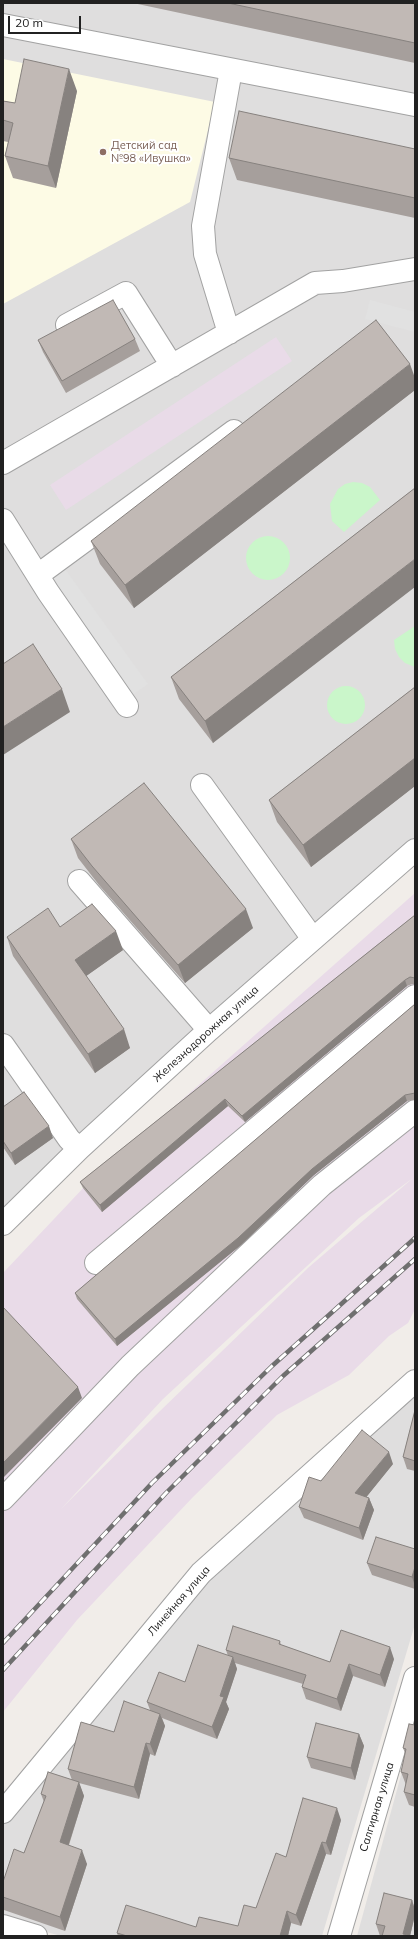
<!DOCTYPE html>
<html>
<head>
<meta charset="utf-8">
<style>
	body { margin:0 }
	#map { position:relative; width:418px; height:1939px; overflow:hidden; background:#f1ede9; font-family:Mulish,sans-serif }
	canvas { display:block }
	.frame { position:absolute; inset:0; border:4px solid #212121; pointer-events:none }
	.scale { position:absolute; left:8px; top:16px; width:73px; height:18px; box-sizing:border-box; border:2px solid #212121; border-top:0; padding-left:5px; font-size:12px; line-height:14px; white-space:nowrap; color:#212121; -webkit-text-stroke:3px #fff; paint-order:stroke }
</style>
</head>
<body>
<div id="map">
<canvas width="418" height="1939"></canvas>
<div class="frame"></div>
<div class="scale">20 m</div>
</div>
<script>
const g = document.querySelector('canvas').getContext('2d');
g.lineJoin = 'round';
function paint(path, color) { g.fillStyle = color; g.fill(path, 'evenodd'); }
const shape = rows => new Path2D(rows.map(r => 'M' + r).join(''));
function stroke(path, color, width, dash) { g.strokeStyle = color; g.lineWidth = width; g.lineCap = dash ? 'butt' : 'round'; g.setLineDash(dash || []); g.stroke(path); }
function write(font, color, halo, rows, align = 'center') {
  g.font = font + ' Mulish,sans-serif'; g.lineWidth = 4; g.setLineDash([]); g.textBaseline = 'middle'; g.strokeStyle = halo; g.fillStyle = color; for (const [text, x, y, turn = 0] of rows) {
    g.save(); g.translate(x, y); g.rotate((+turn || 0) * Math.PI / 180); g.textAlign = isNaN(turn) ? turn : align; if (halo) g.strokeText(text, 0, 0); g.fillText(text, 0, 0); g.restore();
  }
}
const residential = shape([
	[3,3,415,3,415,840,3,1228],
	[415,1389,415,1624,322,1936,61,1936,3,1920,3,1820,200,1584],
	[415,1724,415,1936,357,1936]
]);
const industrial = shape([
	[276,337,292,361,66,510,50,485],
	[415,893,415,1309,408,1323,389,1336,349,1375,277,1415,193,1497,77,1620,3,1712,3,1273,87,1184],
	[413,1178,309,1267,160,1411,61,1509,163,1399,359,1218]
]);
const education = shape([
	[3,59,215,102,190,202,3,304]
]);
const park = shape([
	[353,482,362,483,370,487,380,500,344,532,332,521,330,504,338,489,345,484],
	'246 558a22 22 0 1 1 44 0a22 22 0 1 1-44 0Z',
	[415,626,415,667,405,663,399,657,395,649,394,640],
	'327 705a19 19 0 1 1 38 0a19 19 0 1 1-38 0Z'
]);
const parking = shape([
	[370,300,415,312,415,332,365,319],
	[60,562,148,684,124,701,40,575]
]);
const minor = shape([
	[3,25,415,105],
	[67,325,126,293,172,366],
	[229,333,205,254,203,226,231,70],
	[3,463,315,283,343,281,415,269],
	[3,520,48,592,127,706],
	[38,575,234,431],
	[202,785,313,939],
	[79,881,209,1030],
	[3,1045,69,1139,79,1149],
	[3,1224,79,1149,209,1030,415,850],
	[96,1263,415,996],
	[3,1499,130,1366,322,1185,415,1111],
	[3,1812,201,1573,415,1381],
	[3,1926,36,1936],
	[339,1936,415,1678]
]);
const rail = shape([
	[3,1643,152,1483,272,1366,415,1238],
	[3,1670,166,1493,283,1376,415,1259]
]);
const wall = shape([
	[133,3,415,3,415,63],
	[77,91,56,188,13,178,5,156,8,142,3,141,3,101,15,103],
	[415,149,415,218,237,180,229,158],
	[135,339,140,351,66,393,43,352,38,340],
	[415,378,415,390,134,608,100,564,91,541],
	[415,488,213,743,179,699,171,677],
	[415,687,415,786,311,867,277,822,269,800],
	[71,839,253,928,185,983,99,885,78,858],
	[415,915,415,984,412,984,407,986,245,1122,228,1106,102,1212,83,1188,80,1182],
	[60,927,123,950,86,976,130,1048,95,1073,13,956,7,937],
	[415,1004,415,1100,407,1101,314,1175,241,1245,117,1346,77,1299,75,1293],
	[3,1107,53,1138,15,1165,3,1147],
	[415,1410,415,1471,407,1469,403,1457],
	[393,1464,366,1497,369,1498,374,1510,363,1540,304,1518,299,1507,321,1481],
	[415,1549,415,1589,372,1575,367,1563],
	[280,1641,281,1645,330,1662,394,1659,385,1687,353,1676,341,1711,306,1699,302,1687,303,1684,235,1663,237,1669,226,1702,229,1709,217,1739,162,1718,165,1726,155,1756,150,1754,139,1799,79,1783,84,1796,69,1845,87,1864,65,1931,4,1910,3,1908,3,1882,24,1853,44,1802,41,1794,72,1780,68,1769,114,1732,150,1710,147,1702,185,1682,228,1656,226,1650],
	[415,1725,415,1807,409,1805,404,1792,406,1785,401,1772,405,1753,403,1748],
	[359,1734,364,1746,355,1780,311,1768,307,1757],
	[341,1820,331,1855,326,1854,301,1926,291,1923,288,1936,118,1936,117,1933,196,1927,238,1926,256,1908,286,1857],
	[412,1900,415,1910,415,1915,410,1936,412,1936,380,1936,376,1924]
]);
const shadedWall = shape([
	[69,69,77,91,56,188,48,166],
	[410,364,415,378,415,390,134,608,125,585],
	[415,559,415,587,213,743,205,721],
	[62,689,70,712,3,755,3,727],
	[415,758,415,786,311,867,303,845],
	[246,909,253,928,185,983,178,965],
	[116,931,123,950,82,979,75,960],
	[405,980,407,986,245,1122,242,1116],
	[124,1029,130,1048,95,1073,88,1054],
	[405,1095,407,1101,314,1175,241,1245,117,1346,115,1339,312,1169],
	[225,1099,228,1106,102,1212,100,1205],
	[49,1126,53,1138,15,1165,11,1153],
	[78,1387,82,1398,3,1478,3,1463],
	[389,1452,393,1464,360,1505,355,1493],
	[369,1498,374,1510,363,1540,359,1528],
	[415,1567,415,1586,412,1577],
	[390,1647,394,1659,385,1687,380,1675],
	[233,1657,237,1669,226,1702,229,1709,217,1739,212,1727,220,1696],
	[349,1664,353,1676,341,1711,337,1699],
	[160,1714,165,1726,155,1756,150,1744],
	[359,1734,364,1746,355,1780,351,1768],
	[146,1743,150,1754,139,1799,134,1787],
	[79,1782,84,1796,65,1856,60,1842],
	[337,1808,341,1820,331,1855,326,1843],
	[322,1842,326,1854,301,1926,296,1915],
	[82,1850,87,1864,65,1931,60,1917],
	[412,1900,415,1910,415,1915,410,1936,403,1934],
	[287,1911,291,1923,288,1936,280,1936]
]);
const building = shape([
	[228,3,415,3,415,43,228,3],
	[24,59,69,69,48,166,5,156,13,123,3,120,3,101,15,103,24,59],
	[239,111,415,149,415,198,229,158,239,111],
	[113,300,135,339,62,381,38,340,113,300],
	[376,320,410,364,125,585,91,541,376,320],
	[415,488,415,559,205,721,171,677,415,488],
	[33,644,62,689,3,727,3,664,33,644],
	[415,687,415,758,303,845,269,800,415,687],
	[144,783,246,909,178,965,92,866,71,839,144,783],
	[92,904,116,931,75,960,124,1029,88,1054,7,937,48,908,60,927,92,904],
	[415,915,415,978,410,977,405,980,242,1116,225,1099,100,1205,80,1182,415,915],
	[415,1004,415,1093,405,1095,312,1169,238,1238,115,1339,75,1293,415,1004],
	[24,1092,49,1126,11,1153,3,1141,3,1107,24,1092],
	[3,1307,78,1387,3,1463,3,1307],
	[415,1410,415,1461,403,1457,415,1410],
	[362,1430,389,1452,355,1493,369,1498,359,1528,299,1507,309,1477,321,1481,362,1430],
	[376,1537,415,1549,415,1567,412,1577,367,1563,376,1537],
	[233,1626,280,1641,279,1644,330,1662,341,1630,390,1647,380,1675,349,1664,337,1699,302,1687,306,1675,226,1650,233,1626],
	[198,1645,233,1657,220,1696,224,1697,212,1727,147,1702,159,1672,185,1682,198,1645],
	[124,1701,160,1714,150,1744,146,1743,134,1787,68,1769,81,1722,114,1732,124,1701],
	[316,1723,359,1734,351,1768,307,1757,316,1723],
	[409,1724,415,1725,415,1795,404,1792,408,1774,401,1772,406,1749,403,1748,409,1724],
	[48,1772,79,1782,60,1842,82,1850,60,1917,3,1897,3,1882,14,1849,24,1853,46,1796,41,1794,48,1772],
	[303,1798,337,1808,326,1843,322,1842,296,1915,287,1911,280,1936,127,1936,117,1933,126,1905,196,1927,199,1917,238,1926,244,1905,256,1908,276,1853,286,1857,303,1798],
	[384,1893,412,1900,403,1934,412,1936,382,1936,385,1926,376,1924,384,1893]
]);
const markers = [
	[103,152,4,"#8d6e63"]
];
const educationNames = [
	["Детский сад",111,146],
	["№98 «Ивушка»",111,159]
];
const streetNames = [
	["Железнодорожная улица",206,1034,-42],
	["Линейная улица",179,1601,-49],
	["Салгирная улица",377,1807,-73]
];
paint(residential, '#dfdede');
paint(industrial, '#e9dbe8');
paint(education, '#fdfbe5');
paint(park, '#caf6ca');
paint(parking, '#e1e1e1');
stroke(minor, '#a2a2a2', 24);
stroke(minor, '#fff', 22);
stroke(rail, '#6f6f6f', 4.5);
stroke(rail, '#fff', 3, [9]);
paint(wall, '#a69f9c');
paint(shadedWall, '#87827f');
paint(building, '#c1b9b5');
stroke(building, '#87827f', 1);
for (const [x, y, r, color] of markers) { const dot = new Path2D(); dot.arc(x, y, r, 0, 2 * Math.PI); g.fillStyle = color; g.fill(dot); stroke(dot, '#fff', 1.5); }
write('11px', '#785e54', '#fff', educationNames, 'left');
write('11px', '#212121', '#fff', streetNames);
</script>
</body>
</html>
